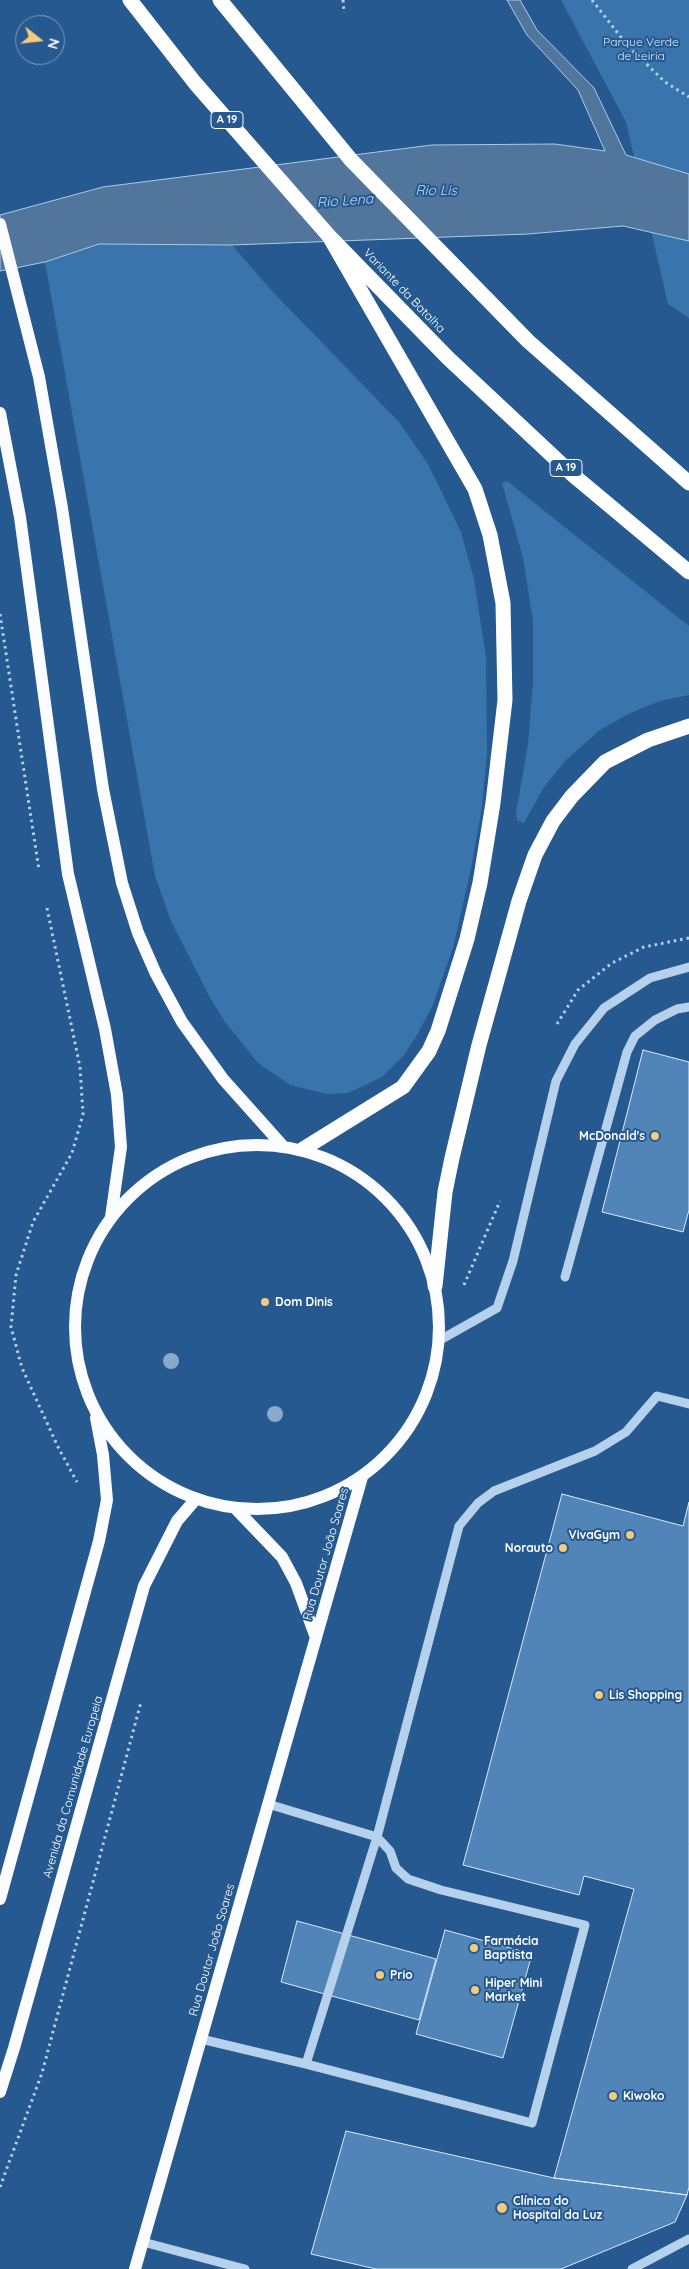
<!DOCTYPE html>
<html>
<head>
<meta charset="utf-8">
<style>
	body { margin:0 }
	#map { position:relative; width:689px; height:2269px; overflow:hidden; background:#25598f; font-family:Quicksand,sans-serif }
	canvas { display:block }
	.north { position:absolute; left:15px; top:15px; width:50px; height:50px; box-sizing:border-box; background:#25598f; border:1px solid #7c9bbc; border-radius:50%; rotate:106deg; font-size:14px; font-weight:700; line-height:20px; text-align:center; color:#fff }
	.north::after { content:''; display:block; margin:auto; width:18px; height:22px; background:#f6ca79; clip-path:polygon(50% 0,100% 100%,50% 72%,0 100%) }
</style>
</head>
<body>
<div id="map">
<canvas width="689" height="2269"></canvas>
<div class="north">N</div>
</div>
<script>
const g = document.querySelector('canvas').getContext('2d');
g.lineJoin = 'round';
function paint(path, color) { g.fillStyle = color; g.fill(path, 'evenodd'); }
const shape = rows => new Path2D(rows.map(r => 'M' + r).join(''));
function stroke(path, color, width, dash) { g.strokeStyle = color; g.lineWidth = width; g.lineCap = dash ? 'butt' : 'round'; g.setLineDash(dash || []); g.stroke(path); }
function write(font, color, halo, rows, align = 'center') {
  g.font = font + ' Quicksand,sans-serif'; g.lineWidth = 4; g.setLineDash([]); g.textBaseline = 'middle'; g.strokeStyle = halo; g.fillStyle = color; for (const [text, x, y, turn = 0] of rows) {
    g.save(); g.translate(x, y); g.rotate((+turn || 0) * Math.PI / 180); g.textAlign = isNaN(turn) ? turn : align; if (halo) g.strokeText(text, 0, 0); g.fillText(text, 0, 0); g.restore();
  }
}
const green = shape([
	[561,0,689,0,689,318,668,304,626,122],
	[99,244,232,245,271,290,399,422,428,464,461,532,474,579,486,657,487,752,482,807,471,869,453,948,433,1005,417,1035,404,1055,382,1077,348,1093,327,1094,290,1085,258,1063,225,1022,208,994,171,921,155,876,45,262],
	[507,481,689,626,689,695,660,701,630,713,600,730,566,760,544,787,524,823,517,820,516,813,528,744,533,682,533,621,523,558,502,483]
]);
const water = shape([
	[507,0,520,0,537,30,594,88,626,155,689,174,689,241,623,226,528,234,232,245,99,244,45,262,0,271,0,215,103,187,432,145,555,144,605,151,578,90,527,35,507,0]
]);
const building = shape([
	[643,1050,689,1062,689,1210,683,1232,602,1212,643,1050],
	[562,1494,683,1526,689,1502,689,2187,687,2195,554,2178,634,1889,584,1876,579,1895,463,1865,562,1494],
	[297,1921,436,1959,419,2020,281,1982,297,1921],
	[445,1930,532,1954,503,2058,416,2034,445,1930],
	[346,2131,554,2178,687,2195,675,2222,561,2269,376,2269,311,2254,346,2131]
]);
const path = shape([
	[343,0,344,13],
	[592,0,627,45,665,82,689,97],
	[0,614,39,870],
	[47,908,80,1067,83,1114,72,1153,33,1222,16,1275,11,1327,22,1368,58,1447,77,1482],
	[557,1024,578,990,612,963,644,947,689,938],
	[464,1285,500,1201],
	[0,2187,42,2073,141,1702]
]);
const minor = shape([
	[565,1277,627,1052,635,1036,655,1020,677,1009,689,1007],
	[440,1340,497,1308,513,1261,556,1081,575,1044,604,1008,650,978,689,967],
	[201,2039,306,2064,532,2123,585,1925,441,1890,408,1879,396,1868,390,1851,377,1837,268,1804],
	[306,2064,377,1837,459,1526,478,1503,494,1491,595,1451,626,1432,657,1396,689,1404],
	[143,2242,245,2269],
	[632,2269,689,2239]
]);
const major = shape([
	[0,224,39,377,62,508,103,789,122,883,138,933,156,974,182,1022,223,1079,282,1145],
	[0,413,20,517,68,874,105,1029,117,1095,121,1147,111,1217],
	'75 1327a182 182 0 1 1 364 0a182 182 0 1 1-364 0Z',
	[236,1509,282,1557,296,1583,316,1638],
	[0,1899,99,1541,107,1500,103,1455,96,1418],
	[0,2092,14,2048,144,1586,177,1521,195,1500],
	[135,2269,362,1477]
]);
const highway = shape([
	[130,0,195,83,329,236,448,358,573,475,689,572],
	[220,0,351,160,528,341,689,483],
	[303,1149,403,1087,429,1051,438,1031,467,939,480,883,493,803,505,700,503,603,490,535,475,489,329,236],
	[435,1286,445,1192,452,1158,479,1045,519,901,535,855,553,821,572,796,605,762,648,740,689,726]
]);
const trees = [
	[171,1361],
	[275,1414]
];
const markers = [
	[655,1136,5,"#f6ca79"],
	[265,1302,5,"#f6ca79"],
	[630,1535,5,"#f6ca79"],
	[563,1548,5,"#f6ca79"],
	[599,1695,5,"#f6ca79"],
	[474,1948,5,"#f6ca79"],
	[380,1975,5,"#f6ca79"],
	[475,1990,5,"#f6ca79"],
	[613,2096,5,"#f6ca79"],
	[502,2208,6,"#f6ca79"]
];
const shields = [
	[227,120,32],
	[566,468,32]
];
const shieldNames = [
	["A 19",227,120],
	["A 19",566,468]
];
const parkNames = [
	["Parque Verde",641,42],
	["de Leiria",641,56]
];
const streetNames = [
	["Variante da Batalha",404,291,46],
	["Rua Doutor João Soares",326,1554,-74],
	["Avenida da Comunidade Europeia",73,1787,-74],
	["Rua Doutor João Soares",212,1950,-74]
];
const poiNames = [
	["McDonald's",645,1136,"right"],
	["Dom Dinis",275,1302],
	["VivaGym",620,1535,"right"],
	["Norauto",553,1548,"right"],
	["Lis Shopping",609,1695],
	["Farmácia",484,1941],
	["Baptista",484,1955],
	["Prio",390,1975],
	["Hiper Mini",485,1983],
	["Market",485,1997],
	["Kiwoko",623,2096],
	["Clínica do",513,2201],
	["Hospital da Luz",513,2215]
];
const waterNames = [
	["Rio Lis",436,191],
	["Rio Lena",345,201,-4]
];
paint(green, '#3974ac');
paint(water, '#51759b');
stroke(water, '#aaccec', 1);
paint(building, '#5185b8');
stroke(building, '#daeaf9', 1);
stroke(path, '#b5d1ec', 3, [2.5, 4]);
stroke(minor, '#b5d1ec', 9);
stroke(major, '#fafcff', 12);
stroke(highway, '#fff', 15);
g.fillStyle = '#89a9c9';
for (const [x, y] of trees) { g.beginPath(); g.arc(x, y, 8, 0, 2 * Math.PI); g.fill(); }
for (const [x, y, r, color] of markers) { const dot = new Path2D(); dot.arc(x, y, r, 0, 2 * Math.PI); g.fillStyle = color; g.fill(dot); stroke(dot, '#25598f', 2); }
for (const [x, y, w] of shields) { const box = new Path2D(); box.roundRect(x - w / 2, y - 8.5, w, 17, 4); g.fillStyle = '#25598f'; g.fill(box); stroke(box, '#fff', 1); }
write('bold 11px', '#fff', null, shieldNames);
write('12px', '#daeaf9', '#25598f', parkNames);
write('12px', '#fff', '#25598f', streetNames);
write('bold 12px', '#fff', '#25598f', poiNames, 'left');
write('italic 14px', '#c1dbf3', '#25598f', waterNames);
</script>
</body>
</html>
